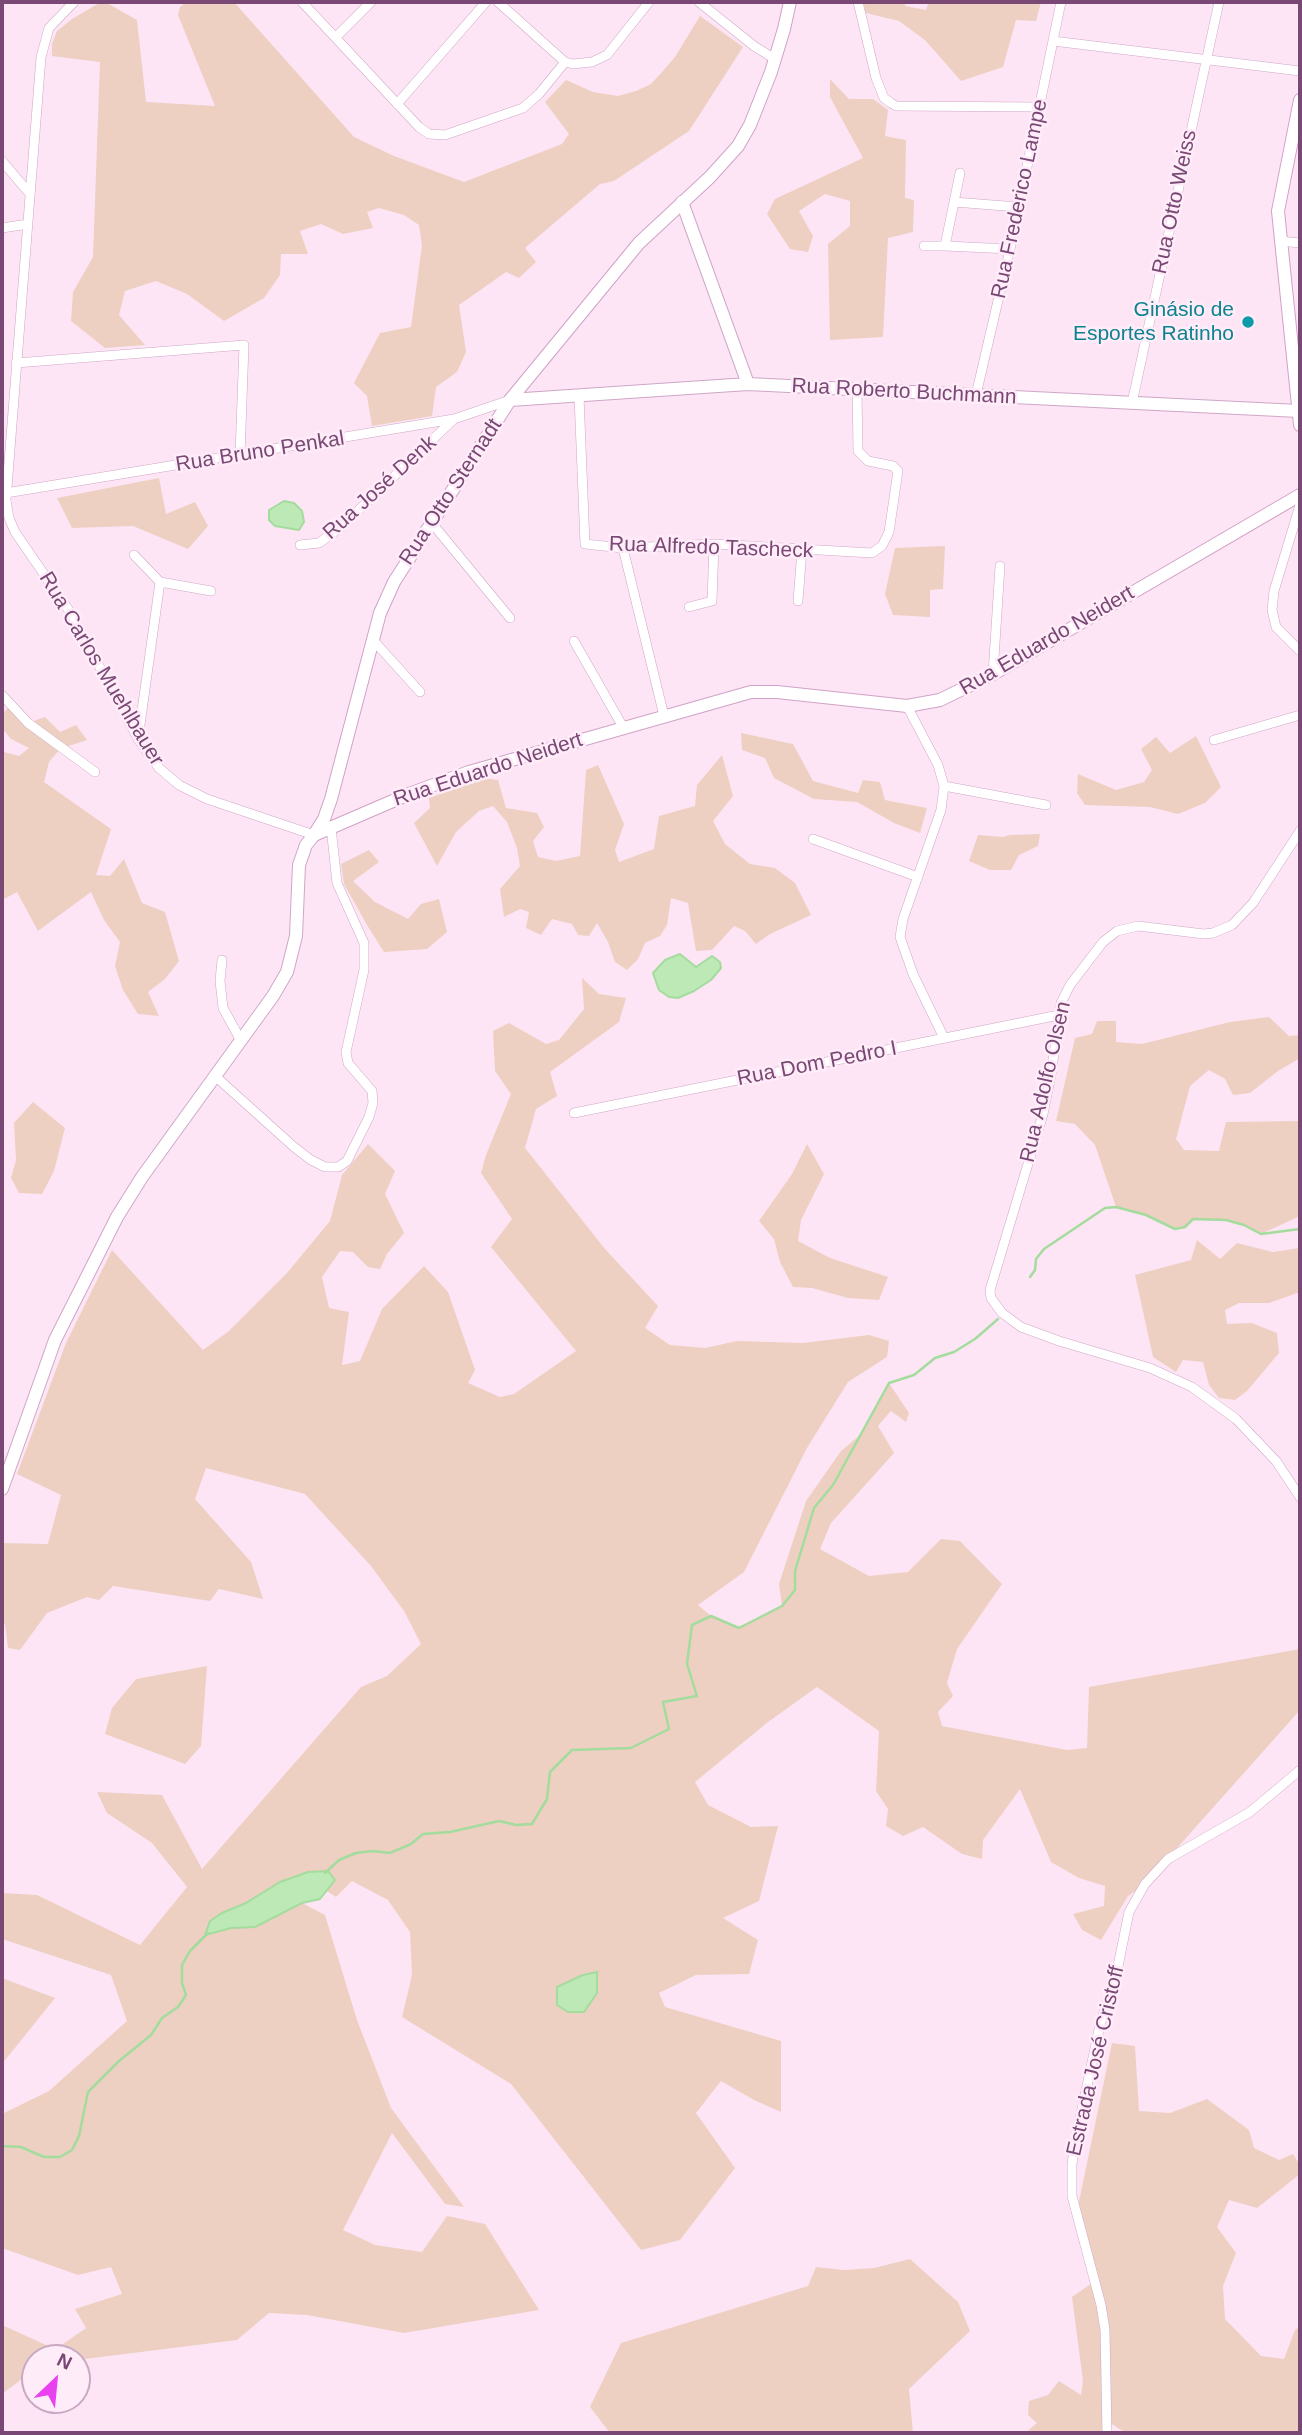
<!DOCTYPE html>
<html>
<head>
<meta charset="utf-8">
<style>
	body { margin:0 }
	#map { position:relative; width:1302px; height:2435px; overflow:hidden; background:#fee5f5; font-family:Helvetica,sans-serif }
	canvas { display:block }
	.frame { position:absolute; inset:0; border:4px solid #794874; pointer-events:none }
	.north { position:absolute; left:21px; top:2344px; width:70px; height:70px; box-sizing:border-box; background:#ffecf9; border:2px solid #c9aac4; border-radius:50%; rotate:26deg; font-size:19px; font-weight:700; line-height:28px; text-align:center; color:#794874 }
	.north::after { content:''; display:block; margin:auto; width:24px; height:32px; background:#ea41f0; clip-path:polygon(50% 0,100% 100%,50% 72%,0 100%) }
</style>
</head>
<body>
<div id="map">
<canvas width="1302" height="2435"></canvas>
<div class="frame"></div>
<div class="north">N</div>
</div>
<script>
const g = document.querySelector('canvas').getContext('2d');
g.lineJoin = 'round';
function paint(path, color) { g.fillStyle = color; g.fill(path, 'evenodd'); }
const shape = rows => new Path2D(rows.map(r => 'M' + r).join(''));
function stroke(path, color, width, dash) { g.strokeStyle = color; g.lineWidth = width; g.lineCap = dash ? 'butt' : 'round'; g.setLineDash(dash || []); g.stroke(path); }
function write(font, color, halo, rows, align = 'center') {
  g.font = font + ' Helvetica,sans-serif'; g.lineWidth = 5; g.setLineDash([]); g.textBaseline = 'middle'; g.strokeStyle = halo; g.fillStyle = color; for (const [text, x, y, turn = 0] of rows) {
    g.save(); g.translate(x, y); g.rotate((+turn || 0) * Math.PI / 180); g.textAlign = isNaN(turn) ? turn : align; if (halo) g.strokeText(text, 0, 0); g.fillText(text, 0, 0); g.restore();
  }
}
const green = shape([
	[101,2,105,2,137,20,146,102,215,106,178,15,180,7,187,2,234,2,354,137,394,156,464,182,562,144,569,134,545,102,566,80,593,92,618,96,636,91,651,84,663,71,675,57,700,16,743,47,689,131,614,181,600,184,525,248,536,262,519,278,506,272,459,305,466,352,457,372,436,387,432,416,372,426,367,396,354,383,380,333,411,327,422,245,419,225,404,215,379,208,367,212,373,228,343,234,321,224,300,231,308,254,281,254,280,275,264,298,224,321,187,294,156,281,125,291,119,315,145,345,105,348,71,321,73,292,93,257,100,62,52,56,52,44,57,31,72,19],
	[863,2,905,2,905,6,926,10,929,2,1041,2,1036,21,1016,20,1003,67,961,81,925,40,899,21,866,13],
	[830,79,849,99,873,99,888,110,885,136,906,140,905,198,914,200,913,232,888,238,883,337,830,340,828,244,850,226,850,201,825,194,799,211,813,236,808,252,790,249,767,214,775,199,863,158,830,97],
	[159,478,166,514,195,502,208,526,188,549,133,526,72,528,57,498],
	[945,546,943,589,930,590,930,617,893,615,885,594,895,548],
	[10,706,28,723,45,717,60,732,76,725,87,740,60,749,49,762,44,782,111,829,96,875,110,876,124,859,142,903,165,912,179,961,165,979,148,992,159,1016,138,1014,123,990,115,966,120,942,104,920,91,892,38,931,17,892,2,900,2,756,4,752,19,756,29,748,11,739,2,728,2,714],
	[741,733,793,744,813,781,858,793,863,780,880,782,885,800,927,808,920,833,894,823,857,802,814,799,774,778,765,758,742,750],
	[1196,736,1221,787,1205,803,1178,814,1150,807,1085,805,1077,793,1078,774,1116,790,1144,782,1152,770,1141,749,1156,737,1170,753],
	[722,755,733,796,713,821,725,844,750,864,775,868,795,883,811,915,770,934,756,944,745,931,734,926,712,950,696,951,688,903,671,898,667,925,660,936,645,943,638,959,627,970,615,962,608,942,597,923,589,936,578,935,572,924,552,919,541,935,526,928,529,912,520,909,504,917,500,889,520,866,517,848,507,822,493,806,479,811,456,832,437,866,414,823,430,808,429,798,484,778,498,780,506,808,537,813,544,827,533,841,538,857,556,861,580,856,586,770,598,765,624,824,615,850,619,862,654,849,659,816,695,806,697,785],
	[1040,834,1038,846,1019,855,1011,870,990,870,969,861,978,835,1003,837,1010,835],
	[369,850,379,862,353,881,375,902,408,919,421,904,439,899,447,932,427,949,384,952,367,925,344,884,341,864],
	[582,978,599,994,626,998,619,1022,550,1072,557,1096,536,1109,525,1148,605,1249,658,1306,645,1328,670,1345,705,1348,737,1341,803,1343,869,1335,889,1341,887,1357,848,1382,807,1448,744,1572,698,1605,711,1616,739,1628,782,1606,779,1584,806,1501,841,1451,859,1436,889,1383,909,1413,906,1422,891,1411,878,1426,894,1453,831,1523,820,1549,869,1576,908,1572,941,1539,960,1541,1002,1584,957,1649,947,1683,953,1696,938,1712,942,1726,1067,1750,1087,1748,1089,1687,1300,1649,1300,1710,1145,1884,1128,1896,1101,1940,1082,1930,1073,1914,1104,1906,1105,1886,1079,1878,1051,1862,1020,1789,983,1840,982,1859,962,1854,923,1827,903,1836,886,1826,888,1809,876,1791,879,1731,817,1687,768,1722,695,1782,708,1805,751,1827,778,1826,759,1901,723,1918,758,1940,749,1974,696,1975,659,1993,665,2007,781,2041,781,2112,754,2100,721,2081,696,2113,735,2168,680,2240,641,2250,511,2084,402,2017,412,1975,410,1932,388,1900,352,1881,336,1897,327,1891,335,1880,280,1882,246,1903,222,1913,206,1935,231,1928,255,1927,302,1903,325,1915,357,2020,391,2108,464,2207,445,2204,392,2133,343,2230,375,2245,422,2252,447,2216,485,2224,539,2310,404,2333,307,2315,269,2313,237,2340,77,2360,77,2358,35,2358,35,2375,22,2379,2,2394,2,2325,46,2345,63,2344,86,2328,75,2309,122,2294,111,2267,78,2275,2,2248,2,2114,49,2091,127,2021,111,1975,2,1939,2,1893,37,1895,140,1945,187,1887,152,1843,107,1813,97,1792,162,1795,202,1869,361,1687,387,1676,421,1644,404,1611,371,1566,305,1494,206,1468,195,1499,251,1562,263,1599,219,1589,210,1601,113,1586,99,1600,87,1597,47,1613,20,1650,8,1648,5,1624,2,1622,2,1543,48,1544,61,1495,17,1474,66,1343,112,1250,203,1350,229,1331,287,1273,330,1221,342,1175,368,1144,395,1171,385,1194,404,1233,387,1254,380,1269,368,1267,353,1252,340,1251,322,1277,329,1308,349,1312,342,1365,360,1361,382,1309,424,1266,448,1292,475,1370,468,1383,500,1397,514,1394,576,1351,491,1247,512,1219,481,1173,486,1155,511,1094,495,1071,493,1031,509,1023,546,1044,559,1040,584,1009],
	[1269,1017,1289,1036,1300,1035,1300,1058,1278,1071,1250,1093,1233,1095,1225,1079,1209,1070,1190,1086,1176,1139,1184,1150,1219,1151,1226,1122,1300,1121,1300,1216,1261,1234,1244,1225,1226,1220,1193,1219,1185,1227,1175,1229,1146,1215,1116,1207,1095,1145,1075,1124,1056,1121,1075,1038,1092,1034,1097,1021,1116,1021,1116,1042,1142,1044,1230,1022],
	[33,1102,65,1128,54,1171,42,1194,19,1193,11,1178,16,1160,14,1123],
	[807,1144,824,1174,801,1220,798,1241,830,1258,888,1277,879,1300,848,1298,812,1288,793,1287,780,1262,774,1239,759,1221,792,1174],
	[1197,1240,1220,1259,1237,1243,1273,1252,1300,1248,1300,1292,1269,1303,1239,1303,1225,1310,1227,1324,1252,1323,1277,1333,1279,1353,1247,1391,1235,1400,1219,1398,1209,1385,1203,1362,1183,1360,1176,1372,1153,1357,1135,1275,1191,1260],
	[207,1666,201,1746,185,1764,105,1734,112,1708,136,1679],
	[2,1978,55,1998,2,2064],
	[1112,2043,1135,2046,1139,2111,1170,2113,1207,2099,1249,2130,1254,2148,1279,2160,1293,2154,1300,2165,1300,2174,1257,2208,1229,2200,1217,2227,1236,2253,1223,2286,1225,2319,1261,2356,1284,2359,1295,2330,1300,2327,1300,2433,1126,2433,1107,2421,1107,2433,1025,2433,1037,2423,1028,2415,1029,2401,1048,2395,1059,2381,1081,2395,1083,2381,1072,2297,1095,2281,1077,2211],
	[910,2259,958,2302,970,2331,909,2389,913,2433,610,2433,590,2407,621,2343,808,2286,816,2267,844,2270,874,2268]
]);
const water = shape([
	[284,501,294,503,302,511,304,522,299,530,275,526,269,520,269,510,284,501],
	[680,954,696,967,712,956,720,962,721,968,711,980,694,991,678,998,669,997,659,990,653,973,665,960,680,954],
	[328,1871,335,1880,320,1899,302,1903,255,1927,231,1928,205,1935,210,1921,222,1913,246,1903,280,1882,308,1872,328,1871],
	[597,1972,597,1993,584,2012,568,2012,557,2005,557,1987,583,1975,597,1972]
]);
const stream = shape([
	[1030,1277,1035,1270,1036,1259,1044,1249,1105,1208,1116,1207,1146,1215,1175,1229,1185,1227,1193,1219,1226,1220,1244,1225,1261,1234,1300,1229],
	[325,1873,339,1860,356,1853,373,1851,390,1853,411,1844,423,1834,450,1832,499,1821,516,1825,532,1824,547,1799,550,1772,572,1750,631,1748,669,1729,663,1702,697,1696,687,1664,692,1625,711,1616,739,1628,782,1606,795,1590,795,1571,814,1508,833,1485,889,1383,914,1375,935,1358,954,1352,975,1339,998,1319],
	[2,2146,21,2147,44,2157,60,2157,72,2150,79,2136,88,2092,119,2061,151,2035,162,2018,178,2007,186,1995,182,1983,182,1965,190,1951,208,1933]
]);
const minor = shape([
	[74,2,49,28,41,57,6,500,9,518,15,532,72,615,138,739,159,768,179,785,207,799,314,835],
	[302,2,419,127,429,134,445,135,523,108,539,94,565,62],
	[498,2,565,62,573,64,592,62,607,55,649,2],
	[699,2,754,46,775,59],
	[858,2,876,78,884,98,891,103,896,106,1039,107],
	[336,37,371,2],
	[1053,41,1300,71],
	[397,104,486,2],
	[2,161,30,194],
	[960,173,945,246,1010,249],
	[954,202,1018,207],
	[2,228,28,224],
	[1280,241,1300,243],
	[924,246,945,246],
	[16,363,244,345,240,455],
	[976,395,1010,249,1061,2],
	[579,396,585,544,623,548,714,544,872,553,882,546,889,532,898,471,893,466,868,461,858,451,857,390],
	[1132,403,1219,2],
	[6,493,454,419,510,400],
	[1300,505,1274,591,1272,610,1276,627,1300,651],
	[431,522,510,618],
	[300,545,319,543,341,527,453,420],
	[623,548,664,716],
	[134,555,160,582,211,591],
	[798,601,802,550],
	[689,607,712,601,714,544],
	[373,640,420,692],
	[574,641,623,727],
	[993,674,1000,566],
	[2,695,28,723,95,772],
	[907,706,938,765,944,786,941,810,903,919,900,937,913,974,944,1038],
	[138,739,160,582],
	[1214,740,1300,715],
	[944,786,1046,805],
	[1300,831,1253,903,1232,925,1213,933,1204,934,1138,926,1117,931,1103,942,1070,985,1061,1003,1051,1075,1043,1114,990,1290,991,1298,1002,1313,1021,1327,1059,1341,1150,1368,1192,1387,1236,1419,1276,1461,1300,1497],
	[813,839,918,877],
	[222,960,220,981,223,1008,240,1039],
	[214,1075,294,1147,311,1160,325,1167,338,1167,347,1161,369,1117,373,1103,372,1091,348,1063,346,1052,364,970,364,943,337,883,331,827],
	[574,1113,1059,1015],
	[1107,2433,1105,2330,1101,2305,1072,2196,1072,2164,1076,2137,1100,2025,1117,1971,1129,1912,1145,1884,1168,1859,1250,1812,1300,1770]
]);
const tertiary = shape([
	[682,202,748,384],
	[510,400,748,384,1299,411],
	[2,1489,55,1340,117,1217,142,1177,273,996,287,972,296,936,299,865,306,845,314,835]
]);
const secondary = shape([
	[1300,100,1278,211,1300,425],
	[314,835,409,794,469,772,751,692,777,692,907,706,940,700,993,674,1300,495],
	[314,835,324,819,331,799,380,613,394,582,510,400,639,243,710,177,738,146,750,125,771,72,784,29,790,2]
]);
const markers = [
	[1248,322,7,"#0f9aa8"]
];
const streetNames = [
	["Rua Frederico Lampe",1020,199,-78],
	["Rua Otto Weiss",1175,202,-78],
	["Rua Roberto Buchmann",904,392,3],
	["Rua Bruno Penkal",260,452,-9],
	["Rua José Denk",380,488,-42],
	["Rua Otto Sternadt",451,492,-57],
	["Rua Alfredo Tascheck",711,548,2],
	["Rua Eduardo Neidert",1047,641,-30],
	["Rua Carlos Muehlbauer",101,669,59],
	["Rua Eduardo Neidert",488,770,-18],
	["Rua Dom Pedro I",817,1064,-11],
	["Rua Adolfo Olsen",1046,1082,-77],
	["Estrada José Cristoff",1096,2061,-77]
];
const cultureNames = [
	["Ginásio de",1234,310],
	["Esportes Ratinho",1234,334]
];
paint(green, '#edd0c2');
paint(water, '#bde9b7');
stroke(water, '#a3dc9d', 2);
stroke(stream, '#a3dc9d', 2.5);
stroke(minor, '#cea7c7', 10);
stroke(tertiary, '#cea7c7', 14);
stroke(secondary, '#d0a2c7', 14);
stroke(minor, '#fff', 9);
stroke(tertiary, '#fff', 12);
stroke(secondary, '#fff', 12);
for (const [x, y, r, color] of markers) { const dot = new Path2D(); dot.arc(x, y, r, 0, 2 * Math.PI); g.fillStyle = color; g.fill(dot); stroke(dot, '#ffecf9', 2.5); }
write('21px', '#794874', '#ffecf9', streetNames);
write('21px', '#0d838f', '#ffecf9', cultureNames, 'right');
</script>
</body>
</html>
